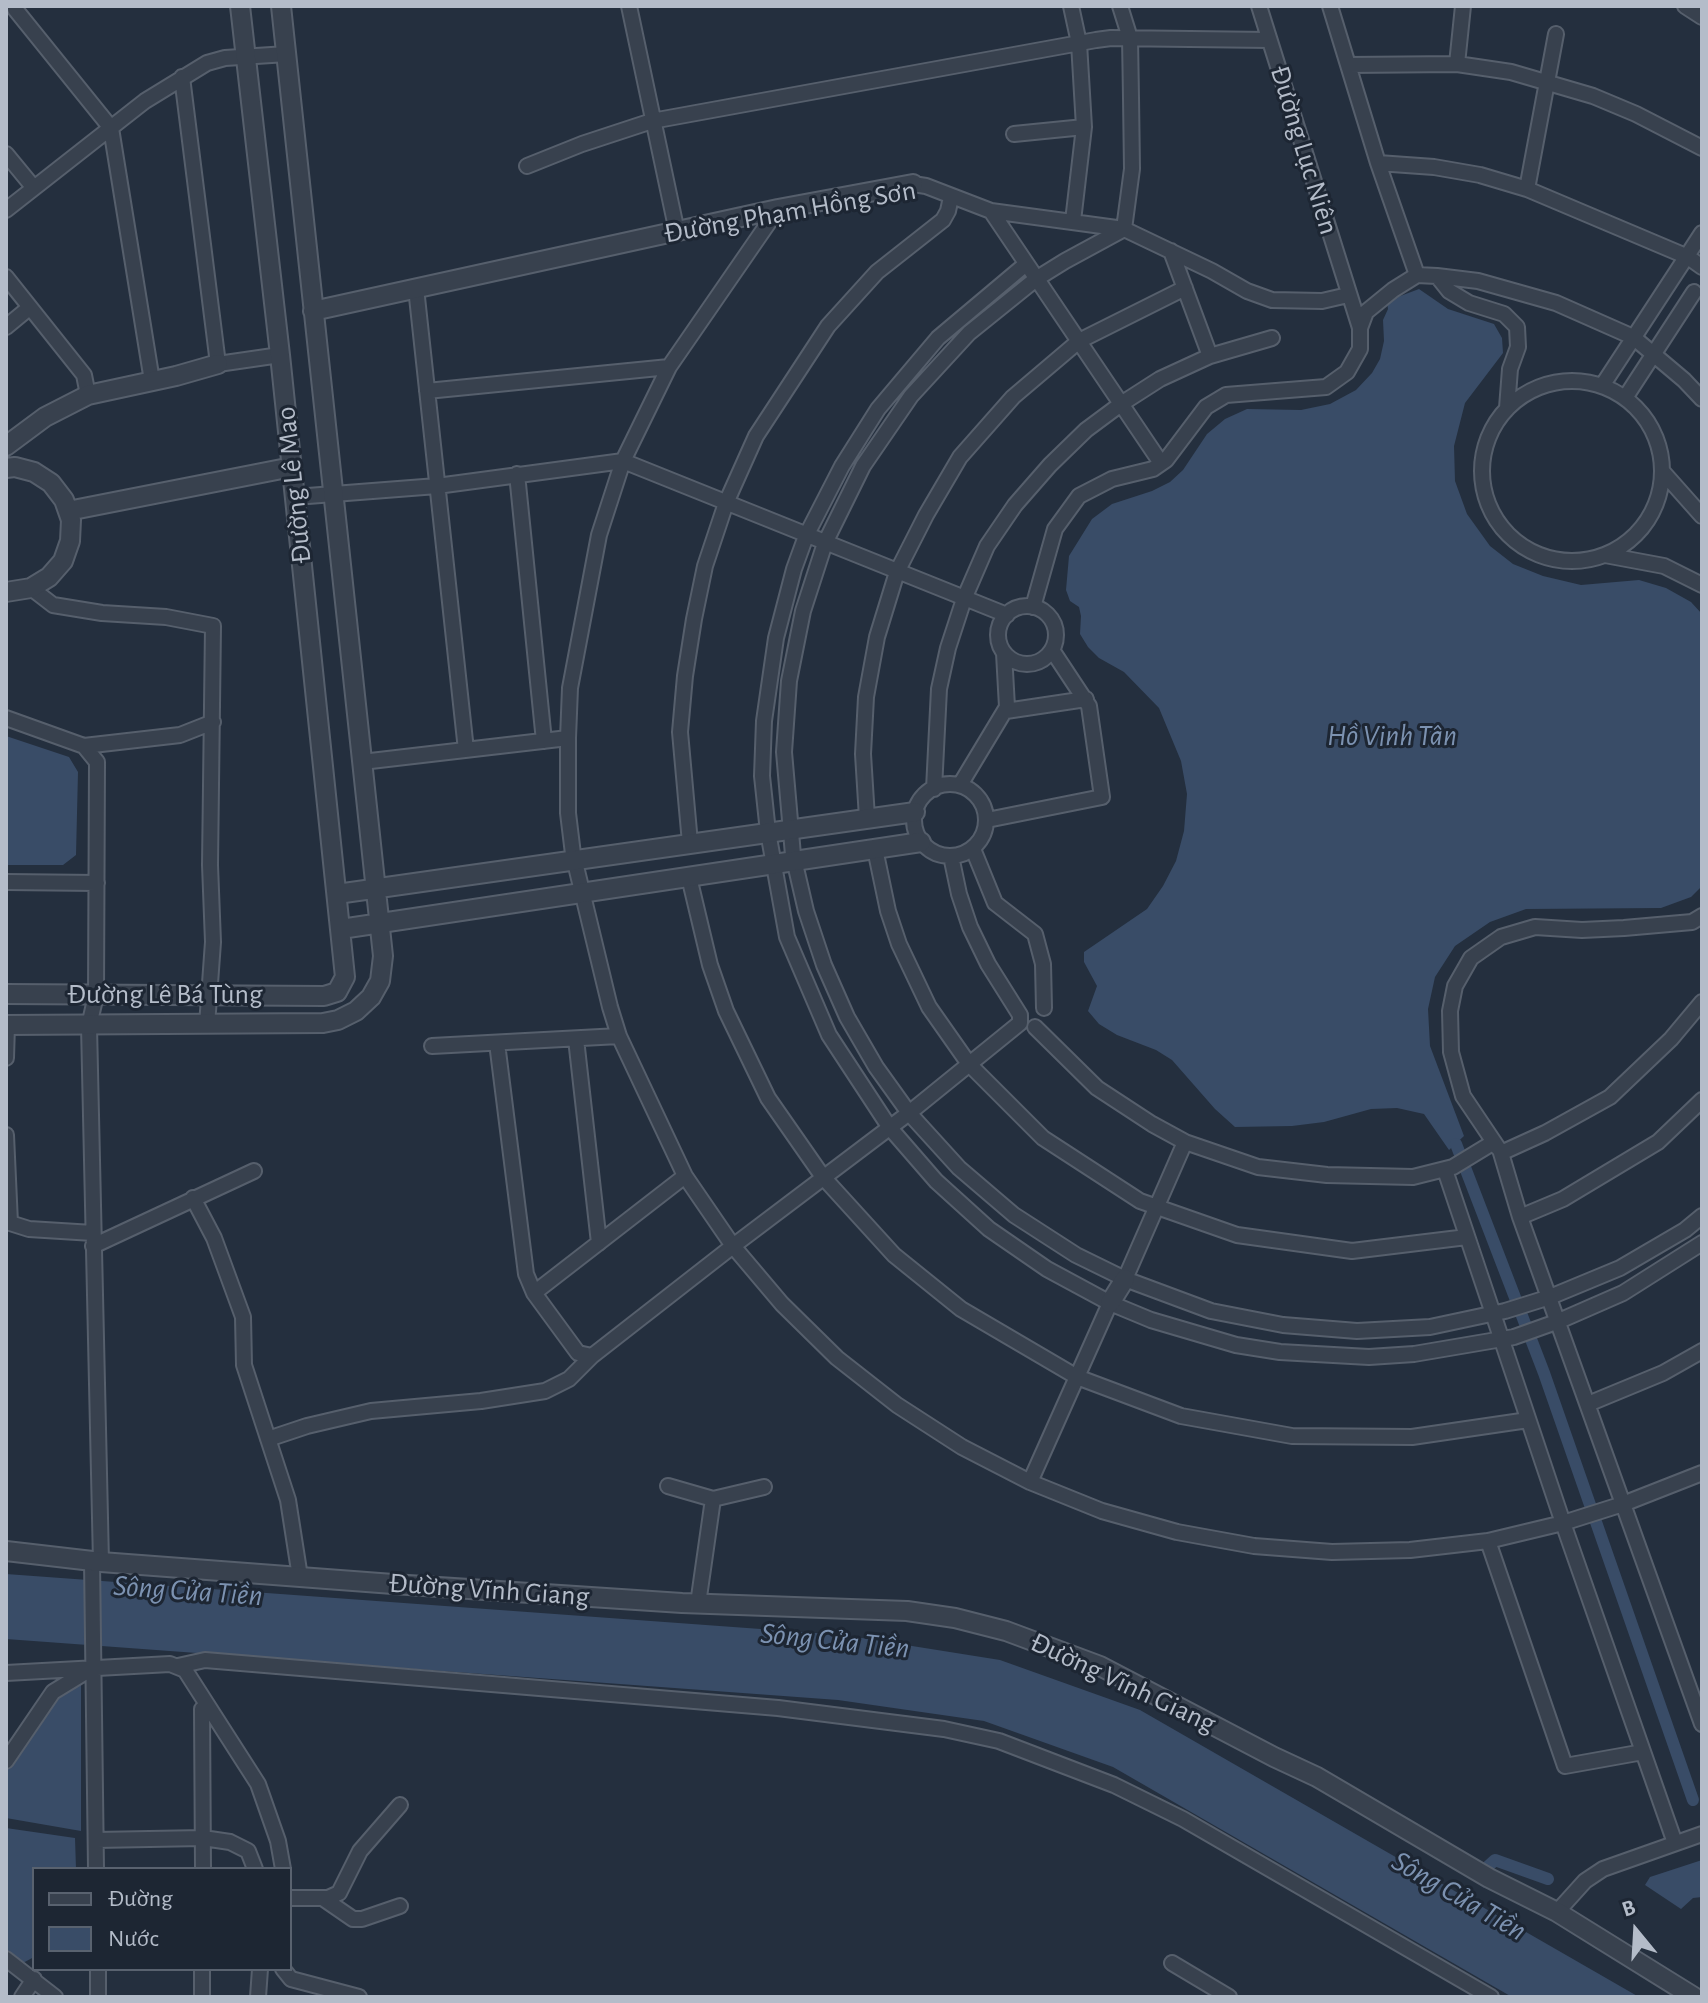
<!DOCTYPE html>
<html>
<head>
<meta charset="utf-8">
<style>
	body { margin:0 }
	#map { position:relative; width:1708px; height:2003px; overflow:hidden; background:#242f3e; font-family:"Alegreya Sans",sans-serif }
	canvas { display:block }
	.frame { position:absolute; inset:0; border:8px solid #b4bcc9; pointer-events:none }
	.legend { position:absolute; left:32px; top:1867px; width:260px; height:104px; box-sizing:border-box; background:#1d2633; border:2px solid #59626f; margin:0; padding:10px 14px; list-style:none; font-size:24px; color:#b4bcc9 }
	.legend li { display:flex; align-items:center; gap:16px; height:40px }
	.legend b { width:40px; border:2px solid #59626f }
	.north { position:absolute; left:1596px; top:1891px; width:80px; height:80px; -webkit-text-stroke:6px #1d2633; paint-order:stroke; rotate:342deg; font-size:22px; font-weight:700; line-height:32px; text-align:center; color:#b4bcc9 }
	.north::after { content:''; display:block; margin:auto; width:28px; height:36px; background:#b4bcc9; clip-path:polygon(50% 0,100% 100%,50% 72%,0 100%) }
</style>
</head>
<body>
<div id="map">
<canvas width="1708" height="2003"></canvas>
<div class="frame"></div>
<ul class="legend">
<li><b style="height:10px;background:#38414e"></b>Đường</li>
<li><b style="height:22px;background:#394c67"></b>Nước</li>
</ul>
<div class="north">B</div>
</div>
<script>
const g = document.querySelector('canvas').getContext('2d');
g.lineJoin = 'round';
function paint(path, color) { g.fillStyle = color; g.fill(path, 'evenodd'); }
const shape = rows => new Path2D(rows.map(r => 'M' + r).join(''));
function stroke(path, color, width, dash) { g.strokeStyle = color; g.lineWidth = width; g.lineCap = dash ? 'butt' : 'round'; g.setLineDash(dash || []); g.stroke(path); }
function write(font, color, halo, rows, align = 'center') {
  g.font = font + ' "Alegreya Sans",sans-serif'; g.lineWidth = 6; g.setLineDash([]); g.textBaseline = 'middle'; g.strokeStyle = halo; g.fillStyle = color; for (const [text, x, y, turn = 0] of rows) {
    g.save(); g.translate(x, y); g.rotate((+turn || 0) * Math.PI / 180); g.textAlign = isNaN(turn) ? turn : align; if (halo) g.strokeText(text, 0, 0); g.fillText(text, 0, 0); g.restore();
  }
}
const water = shape([
	[1419,289,1448,309,1494,324,1502,338,1503,353,1465,403,1454,446,1455,481,1467,514,1490,546,1513,564,1543,576,1581,585,1639,580,1666,588,1691,602,1702,614,1702,886,1691,897,1661,908,1526,909,1490,922,1455,946,1435,977,1428,1009,1430,1046,1464,1136,1449,1150,1424,1114,1397,1108,1371,1109,1324,1122,1292,1126,1235,1127,1215,1109,1172,1060,1156,1050,1117,1035,1099,1024,1088,1011,1097,986,1084,962,1084,952,1147,909,1163,886,1176,861,1184,831,1187,794,1181,761,1159,708,1124,672,1099,658,1088,647,1080,634,1081,616,1079,607,1070,601,1066,590,1069,556,1092,519,1112,504,1152,491,1170,482,1183,470,1207,434,1225,419,1247,409,1301,410,1330,404,1356,390,1372,373,1380,359,1384,341,1383,320,1388,309,1387,301],
	[6,736,69,757,78,772,76,855,63,865,6,865],
	[6,1574,843,1635,1000,1660,1140,1710,1639,1997,1512,1997,1113,1767,984,1721,838,1700,6,1639],
	[81,1682,81,1831,6,1818,6,1771,31,1729,57,1695],
	[6,1828,75,1838,76,1869,34,1869,34,1957,21,1964,6,1952],
	[1702,1860,1702,1897,1693,1898,1681,1909,1645,1885,1650,1877]
]);
const canal = shape([
	[1456,1144,1544,1373,1693,1800],
	[1484,1870,1495,1860,1548,1879]
]);
const minor = shape([
	[629,6,677,232],
	[1071,6,1079,43,1084,127,1073,221],
	[1120,6,1130,38,1131,98,1132,169,1124,229,1065,261,1036,279,969,333,911,396,863,466,825,543,803,611,789,681,784,752,793,855,806,911,824,965,847,1017,876,1067,909,1113,959,1168,1014,1215,1076,1255,1125,1279,1211,1311,1283,1325,1357,1331,1430,1327,1505,1311,1550,1297,1620,1268,1685,1230,1702,1216],
	[1259,6,1360,328],
	[1330,6,1378,163,1417,275],
	[1685,6,1702,17],
	[15,9,111,128,152,381],
	[1457,64,1463,6],
	[1348,65,1457,64,1511,72,1593,96,1636,114,1702,148],
	[182,77,218,364,280,355],
	[1014,134,1084,127],
	[6,154,34,188],
	[1378,163,1434,167,1480,175,1527,189,1688,257,1702,267],
	[527,166,582,144,652,121,1096,40,1111,38,1269,40],
	[913,184,926,186,991,211,1124,229,1212,271,1247,291,1272,300,1322,301,1348,295],
	[1527,189,1556,34],
	[778,209,669,367,623,461,599,535,570,688,568,738,568,813,573,854,610,1007,619,1036,685,1176,733,1246,782,1304,837,1358,897,1405,962,1447,1030,1482,1102,1511,1177,1532,1254,1546,1332,1552,1410,1550,1488,1541,1563,1523,1623,1504,1702,1473],
	[6,210,145,101,207,63,225,58,287,54],
	[991,211,1161,463],
	[1171,251,1210,356],
	[1026,264,938,338,878,409,842,466,806,536,794,569,776,638,764,721,762,776,768,832,787,937,829,1035,890,1128,936,1181,989,1229,1047,1269,1110,1303,1151,1320,1236,1345,1280,1352,1369,1357,1414,1354,1514,1337,1559,1321,1623,1293,1702,1243],
	[1437,276,1478,281,1556,303,1633,337,1684,380,1702,399],
	[6,277,84,375,88,395],
	[416,288,466,750],
	[6,327,29,308],
	'1482 471a90 90 0 1 1 180 0a90 90 0 1 1-180 0Z',
	[1602,386,1702,233],
	[427,391,669,367],
	[1625,398,1694,292],
	[1662,471,1702,516],
	[517,474,544,741],
	[295,497,437,486,623,461,1007,615],
	[1605,555,1664,566,1702,585],
	[31,588,53,605,102,613,166,617,213,626,210,865,213,942,207,1025],
	'998 635a29 29 0 1 1 58 0a29 29 0 1 1-58 0Z',
	[1033,607,1055,529,1079,496,1112,479,1153,469,1166,460,1206,407,1226,395,1326,387,1347,372,1360,349,1360,328,1366,312,1393,290,1417,275,1437,276,1449,291,1469,303,1504,314,1517,327,1518,347,1510,369,1507,408],
	[1006,711,1086,699],
	[6,718,84,746,180,735,213,722],
	[84,746,97,762,96,995,89,1026,101,1562],
	[362,762,568,738],
	'914 820a36 36 0 1 1 72 0a36 36 0 1 1-72 0Z',
	[960,785,1007,707,1004,653],
	[934,789,939,689,948,648,964,599,987,546,1015,505,1050,465,1086,430,1121,404,1160,379,1210,356,1272,338],
	[867,818,863,754,866,697,877,637,897,572,926,515,960,457,1013,397,1079,341,1185,288],
	[987,820,1102,797,1089,706,1052,650],
	[690,843,680,732,685,676,694,619,705,566,726,503,756,436,828,326,877,272,943,220,948,211,951,197],
	[875,849,888,911,899,944,929,1007,969,1064,1043,1138,1140,1201,1237,1235,1352,1251,1467,1237],
	[973,849,995,903,1035,934,1043,964,1044,1008],
	[689,877,710,965,726,1011,768,1098,823,1177,894,1255,961,1309,1077,1377,1181,1416,1292,1436,1412,1437,1528,1420],
	[6,882,97,883],
	[1702,1002,1671,1039,1610,1097,1545,1133,1501,1153,1520,1217,1702,1724],
	[1035,1027,1097,1088,1152,1124,1185,1142,1258,1167,1327,1175,1413,1177,1453,1167,1494,1142],
	[576,1039,599,1243],
	[497,1043,526,1274,534,1293,578,1353,592,1356,733,1246,909,1113,1020,1023,1020,1015,988,964,970,927,959,894,951,856],
	[432,1046,619,1036],
	[6,1058,7,1025],
	[6,1135,10,1223,29,1229,93,1233],
	[1498,1148,1463,1096,1451,1052,1450,1011,1455,986,1471,958,1501,937,1535,927,1582,930,1624,928,1692,922,1702,916],
	[1445,1170,1563,1523,1675,1843],
	[193,1198,214,1238,243,1317,244,1365,288,1500,300,1577],
	[1520,1217,1563,1199,1658,1142,1702,1100],
	[93,1246,254,1171],
	[1125,1279,1185,1142],
	[534,1293,685,1176],
	[1588,1404,1663,1373,1702,1351],
	[268,1439,307,1426,371,1411,481,1401,545,1391,569,1379,592,1356],
	[1030,1482,1110,1303],
	[668,1486,713,1499,764,1487],
	[1488,1541,1565,1766,1643,1752],
	[92,1561,96,1869],
	[698,1604,713,1499],
	[178,1666,205,1660,778,1708,944,1729,999,1741,1114,1785,1183,1819,1491,1997],
	[6,1673,170,1664,185,1670,258,1784,278,1841,283,1869],
	[202,1709,203,1869],
	[6,1761,53,1692,89,1670],
	[96,1840,203,1838,230,1842,248,1851,255,1869],
	[290,1898,328,1898,339,1893,360,1851,400,1805],
	[324,1899,353,1919,362,1919,400,1906],
	[1557,1912,1585,1881,1603,1869,1702,1834],
	[6,1959,55,1997],
	[1172,1963,1229,1997],
	[98,1969,98,1997],
	[283,1969,291,1979,359,1997],
	[22,1997,34,1979],
	[202,1997,202,1969],
	[258,1997,260,1969]
]);
const tertiary = shape([
	[313,311,778,209,913,184],
	[6,446,45,417,88,395,176,376,218,364],
	[6,468,15,467,34,472,51,483,64,500,71,520,70,541,63,561,49,577,31,588,6,592],
	[68,511,292,467],
	[337,894,915,812],
	[341,929,921,842],
	[6,994,324,996,337,992,345,977,280,355,240,6],
	[6,1025,323,1023,338,1020,356,1011,371,997,380,981,383,956,281,6],
	[1110,1303,1125,1279],
	[6,1551,101,1562,393,1584,682,1603,907,1611,955,1618,1006,1631,1100,1666,1274,1757,1317,1777,1489,1878,1557,1912,1694,1997]
]);
const streetNames = [
	["Đường Lục Niên",1304,150,73],
	["Đường Phạm Hồng Sơn",790,212,-10],
	["Đường Lê Mao",294,485,-96],
	["Đường Lê Bá Tùng",165,995],
	["Đường Vĩnh Giang",489,1590,4],
	["Đường Vĩnh Giang",1123,1683,25]
];
const waterNames = [
	["Hồ Vinh Tân",1392,736],
	["Sông Cửa Tiền",188,1591,4],
	["Sông Cửa Tiền",835,1641,6],
	["Sông Cửa Tiền",1459,1896,30]
];
paint(water, '#394c67');
stroke(canal, '#394c67', 12);
stroke(minor, '#565f6c', 18);
stroke(tertiary, '#565f6c', 22);
stroke(minor, '#38414e', 14);
stroke(tertiary, '#38414e', 18);
write('28px', '#b4bcc9', '#1d2633', streetNames);
write('italic 30px', '#7c92b1', '#1d2633', waterNames);
</script>
</body>
</html>
